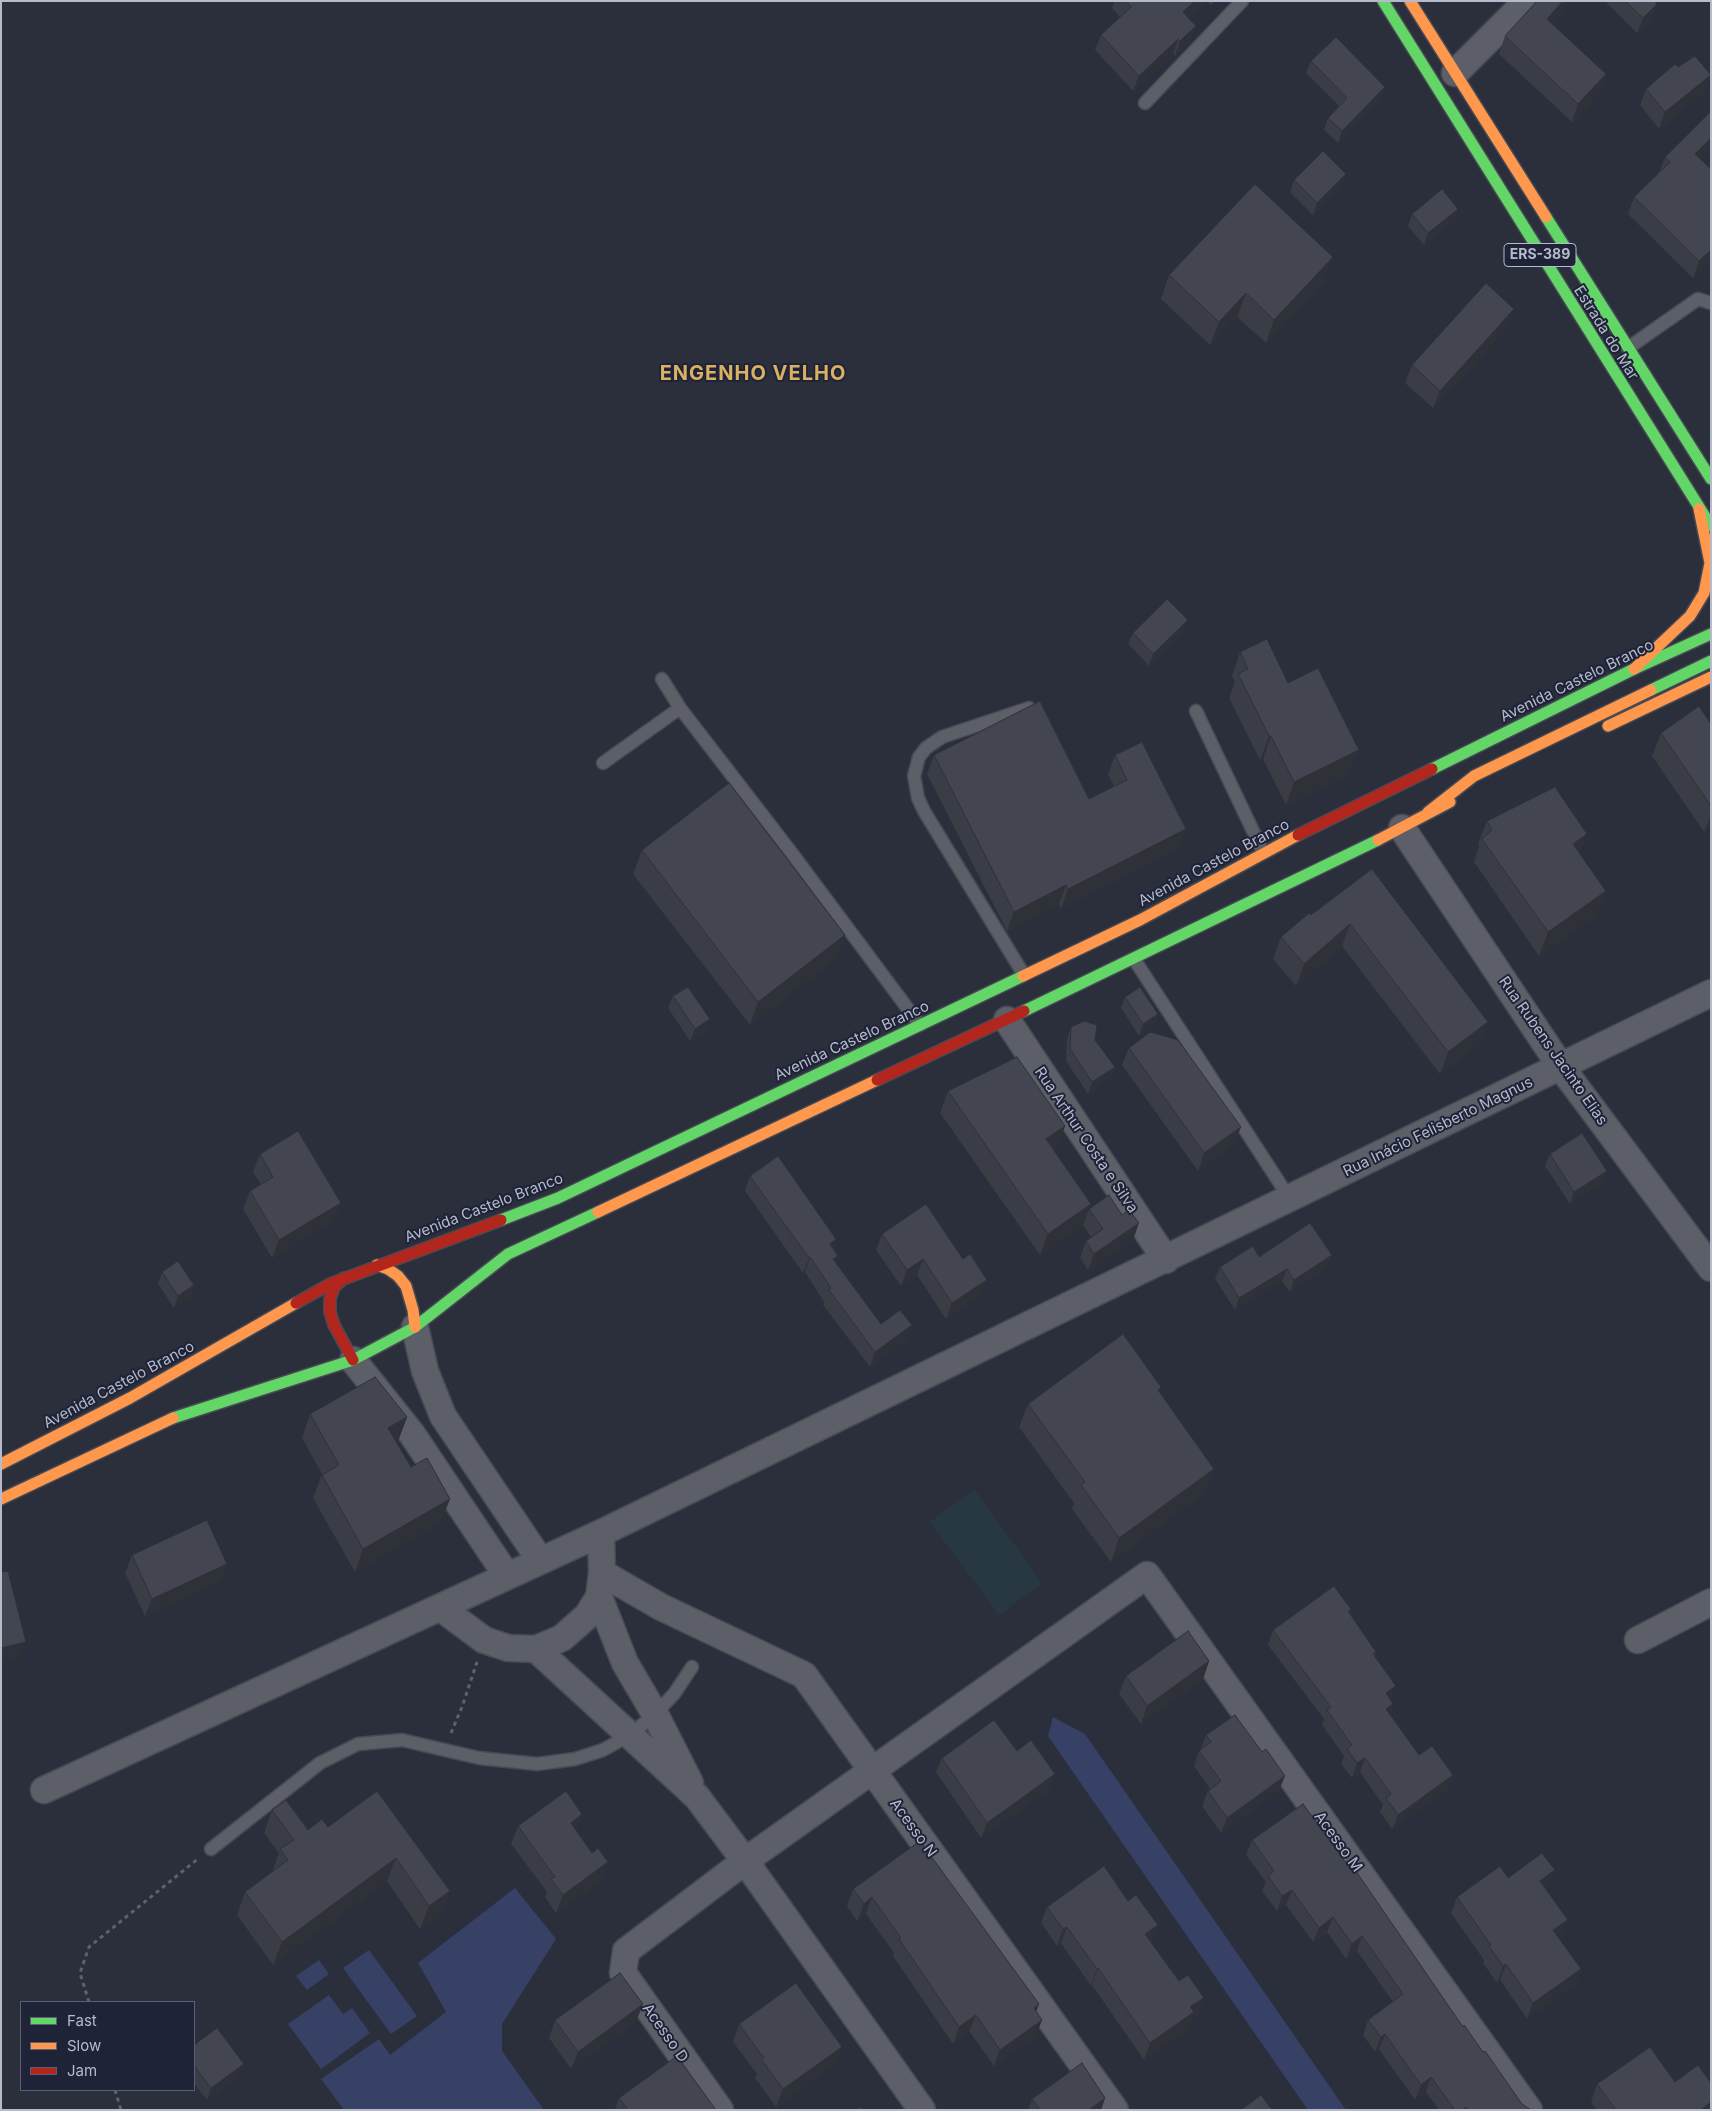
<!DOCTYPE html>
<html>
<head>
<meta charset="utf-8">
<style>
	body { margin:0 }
	#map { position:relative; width:1712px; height:2111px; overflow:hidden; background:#2b2f3c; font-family:Inter,sans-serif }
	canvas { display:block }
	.frame { position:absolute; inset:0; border:2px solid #b6bacb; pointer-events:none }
	.legend { position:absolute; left:20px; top:2001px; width:175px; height:90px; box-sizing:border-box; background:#1e2337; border:1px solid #5b5f72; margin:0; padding:6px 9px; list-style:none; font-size:15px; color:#b6bacb }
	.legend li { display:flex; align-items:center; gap:10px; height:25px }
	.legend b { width:25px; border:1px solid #5b5f72 }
</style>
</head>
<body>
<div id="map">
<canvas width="1712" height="2111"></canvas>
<div class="frame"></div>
<ul class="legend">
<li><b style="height:6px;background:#63d668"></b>Fast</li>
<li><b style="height:6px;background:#ff974d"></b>Slow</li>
<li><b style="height:6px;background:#b3261e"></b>Jam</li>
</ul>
</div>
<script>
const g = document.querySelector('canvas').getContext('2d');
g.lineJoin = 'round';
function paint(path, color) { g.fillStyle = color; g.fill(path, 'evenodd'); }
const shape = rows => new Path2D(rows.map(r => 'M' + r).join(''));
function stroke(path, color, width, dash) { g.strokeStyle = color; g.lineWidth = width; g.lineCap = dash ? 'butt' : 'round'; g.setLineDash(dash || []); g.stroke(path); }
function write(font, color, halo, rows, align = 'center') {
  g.font = font + ' Inter,sans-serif'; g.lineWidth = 4; g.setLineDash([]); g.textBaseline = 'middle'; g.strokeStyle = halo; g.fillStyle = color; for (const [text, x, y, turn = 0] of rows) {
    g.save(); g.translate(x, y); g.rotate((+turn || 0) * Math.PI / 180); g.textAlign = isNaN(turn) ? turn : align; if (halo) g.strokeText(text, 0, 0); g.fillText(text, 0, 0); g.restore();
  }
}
const green = shape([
	[974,1489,1042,1583,999,1615,930,1522]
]);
const water = shape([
	[1053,1717,1085,1734,1346,2110,1308,2110,1048,1736],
	[515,1888,556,1939,502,2024,502,2051,544,2110,344,2110,321,2079,379,2039,390,2055,446,2012,418,1963],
	[369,1950,417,2016,391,2034,343,1968],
	[319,1960,329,1974,307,1990,296,1976],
	[329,1995,343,2014,352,2008,370,2033,321,2069,288,2024]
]);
const path = shape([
	[451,1733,462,1707,477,1662],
	[89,2002,80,1973,89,1947,199,1858],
	[115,2090,121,2110]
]);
const lane = shape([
	[1145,103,1242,1],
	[1628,348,1698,299,1711,303],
	[662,679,680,708,791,852,920,1025],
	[1196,711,1263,852],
	[603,763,680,708],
	[1134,959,1290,1199],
	[1024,975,924,811,918,798,914,776,919,757,926,748,942,737,1029,708],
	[211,1849,320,1763,358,1744,402,1740,479,1758,537,1764,575,1759,603,1750,630,1735,655,1714,674,1694,692,1667]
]);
const street = shape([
	[1455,73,1527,1],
	[1402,828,1561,1067,1711,1268],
	[1007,1020,1166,1260],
	[415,1327,425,1371,443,1416,540,1560],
	[353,1360,412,1434,507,1576],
	[602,1573,661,1607,804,1675,1115,2110],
	[599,1597,625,1663,655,1714,690,1783],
	[441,1608,484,1640,508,1648,536,1649,562,1638,587,1616,599,1597,602,1573,601,1533],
	[1638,1640,1711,1602],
	[536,1649,697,1797,745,1861,922,2110],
	[44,1790,601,1533,1711,993],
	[720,2110,623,1973,626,1951,745,1861,1147,1575,1529,2110]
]);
const fast = shape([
	[1383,1,1711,526],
	[1546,217,1711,479],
	[1651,690,1711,661],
	[1432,769,1634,669,1711,634],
	[1024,1011,1378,840],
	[501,1220,558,1198,1023,976],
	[173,1418,353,1360,415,1327,508,1254,598,1212]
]);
const slow = shape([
	[1410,1,1546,217],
	[1634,669,1690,616,1704,593,1710,563,1699,509],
	[1608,726,1711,677],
	[1428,812,1474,776,1651,690],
	[1378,840,1450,802],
	[1023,976,1140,920,1298,835],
	[598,1212,877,1080],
	[377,1265,388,1269,398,1276,406,1286,413,1310,415,1327],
	[1,1464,130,1398,296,1303],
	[1,1499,173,1418]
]);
const jam = shape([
	[1298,835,1432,769],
	[877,1080,1024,1011],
	[344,1278,334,1287,330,1299,330,1312,334,1325,353,1360],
	[296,1303,330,1284,501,1220]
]);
const wall = shape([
	[1114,1,1206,1,1188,18,1191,41,1175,56,1173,54,1133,91,1095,50,1101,35,1120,17,1112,8],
	[1207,1,1215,1,1211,5],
	[1605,1,1655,1,1652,18,1637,33],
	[1552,24,1606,74,1600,92,1572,122,1499,54,1505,36],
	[1311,61,1385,87,1381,99,1338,143,1324,130,1328,118,1339,106,1306,73],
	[1711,75,1705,92,1659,129,1640,105,1646,89],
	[1665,157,1701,159,1711,260,1693,278,1628,214,1634,197,1659,172],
	[1346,174,1342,186,1313,215,1290,192,1294,180],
	[1458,209,1454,221,1424,245,1408,226,1412,214],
	[1169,275,1325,280,1266,343,1237,317,1210,345,1161,299],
	[1508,327,1433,408,1405,383,1412,365],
	[1188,620,1183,632,1149,666,1128,644,1133,633],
	[1240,652,1288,683,1350,773,1286,805,1263,759,1260,760,1229,698,1235,682,1232,676],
	[1711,724,1711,827,1704,832,1652,756,1661,733],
	[934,755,1089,799,1114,786,1108,774,1115,755,1179,849,1061,909,1059,904,1007,931,927,774],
	[1487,821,1580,854,1597,915,1539,956,1474,862,1479,846,1478,844],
	[642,850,837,958,750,1025,633,874],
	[1372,869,1480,1044,1440,1074,1342,946,1296,986,1273,959,1281,937],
	[673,996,710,1019,705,1031,690,1041,668,1008],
	[1125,997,1158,1014,1154,1026,1139,1036,1121,1008],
	[1071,1027,1095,1040,1115,1067,1110,1078,1088,1094,1066,1061,1067,1039],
	[1129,1048,1234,1145,1198,1171,1122,1065],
	[948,1091,1057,1148,1054,1150,1091,1204,1089,1209,1133,1240,1088,1270,1080,1258,1086,1241,1091,1237,1083,1225,1040,1255,940,1113],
	[260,1154,335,1220,272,1258,243,1209,250,1191,261,1185,253,1172],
	[1550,1154,1603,1183,1570,1204,1545,1166],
	[750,1176,833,1248,835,1262,881,1324,912,1325,906,1340,870,1367,823,1305,824,1302,805,1272,803,1273,745,1191],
	[882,1234,981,1296,946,1319,917,1275,901,1286,876,1250],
	[1259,1257,1327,1267,1290,1292,1282,1281,1235,1310,1215,1279,1220,1267],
	[162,1272,194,1285,190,1297,174,1308,158,1284],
	[1159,1393,1206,1492,1111,1562,1072,1509,1074,1503,1019,1427,1028,1404],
	[310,1414,407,1417,398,1441,396,1442,441,1522,355,1572,313,1498,322,1474,302,1438],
	[132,1555,227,1564,221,1581,145,1616,125,1573],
	[1351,1609,1349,1614,1376,1652,1375,1656,1391,1700,1393,1704,1390,1714,1419,1755,1453,1775,1448,1790,1392,1829,1380,1812,1383,1805,1360,1772,1352,1778,1341,1764,1344,1756,1322,1725,1324,1719,1268,1645,1273,1630],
	[1209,1661,1203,1679,1141,1724,1119,1694,1126,1676],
	[1206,1735,1279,1791,1221,1833,1202,1806,1208,1791,1210,1789,1194,1766,1199,1751,1201,1749],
	[1017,1751,1050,1789,981,1838,936,1772,942,1758],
	[377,1791,442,1914,420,1929,387,1881,273,1965,237,1915,245,1892,272,1872,279,1853,264,1833,272,1810,308,1830,328,1827],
	[1303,1804,1463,2027,1483,2052,1522,2104,1531,2110,1439,2110,1426,2092,1415,2100,1379,2049,1375,2052,1363,2035,1368,2020,1393,2002,1357,1951,1346,1959,1327,1932,1313,1942,1286,1905,1277,1911,1262,1891,1266,1882,1246,1855,1252,1840],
	[518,1826,576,1830,602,1880,556,1913,545,1897,547,1892,511,1844],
	[920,1841,1036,2011,1036,2036,994,2066,969,2031,953,2044,893,1956,894,1953,866,1914,857,1921,847,1906,853,1889],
	[1508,1878,1549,1886,1546,1889,1562,1936,1559,1938,1581,1969,1575,1985,1527,2019,1500,1980,1497,1983,1483,1963,1484,1960,1451,1913,1457,1897],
	[1128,1901,1158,1925,1151,1942,1198,2014,1192,2019,1188,2029,1144,2060,1092,1985,1091,1986,1061,1943,1057,1946,1041,1923,1047,1907],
	[555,2020,636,2022,571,2069,549,2038],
	[739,2024,842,2047,835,2064,776,2107,755,2078,757,2074,733,2042],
	[194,2045,239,2076,207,2100,194,2083],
	[1675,2082,1711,2110,1597,2110,1591,2102,1597,2084],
	[619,2098,716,2110,615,2110],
	[1105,2098,1101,2110,1028,2110,1032,2099]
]);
const shadedWall = shape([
	[1195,1,1206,1,1178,27,1183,12],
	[1563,1,1573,1,1540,37,1547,19],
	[1657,4,1652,18,1637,33,1643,18],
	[1196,26,1191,41,1175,56,1180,41],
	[1178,39,1173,54,1133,91,1139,76],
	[1606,74,1600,92,1572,122,1578,104],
	[1711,75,1705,92,1659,129,1665,112],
	[1385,87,1381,99,1338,143,1342,131],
	[1711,138,1711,149,1689,171,1695,154],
	[1346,174,1342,186,1313,215,1317,203],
	[1458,209,1454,221,1424,245,1428,233],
	[1711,250,1711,260,1693,278,1699,261],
	[1333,257,1325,280,1266,343,1274,320],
	[1246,293,1237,317,1210,345,1219,322],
	[1514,309,1508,327,1433,408,1440,391],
	[1188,620,1183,632,1149,666,1153,654],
	[1269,736,1271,736,1263,759,1260,760],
	[1359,750,1350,773,1286,805,1294,782],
	[1711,814,1711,827,1704,832],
	[1186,829,1179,849,1061,909,1068,889],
	[1587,834,1579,857,1573,844],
	[1066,885,1059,904,1007,931,1014,912],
	[1606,891,1597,915,1539,956,1548,932],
	[1350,924,1342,946,1296,986,1304,964],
	[845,935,837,958,750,1025,758,1002],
	[1158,1014,1154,1026,1139,1036,1143,1024],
	[710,1019,705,1031,690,1041,695,1029],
	[1488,1022,1480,1044,1440,1074,1448,1052],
	[1115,1067,1110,1078,1088,1094,1092,1082],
	[1065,1126,1057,1148,1039,1161,1046,1139],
	[1241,1127,1234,1145,1198,1171,1204,1153],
	[1607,1171,1603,1183,1570,1204,1574,1192],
	[341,1203,335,1220,272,1258,279,1240],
	[1091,1204,1083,1225,1040,1255,1048,1234],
	[1139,1223,1133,1240,1088,1270,1094,1254],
	[836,1239,830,1254,830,1244],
	[1332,1255,1327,1267,1290,1292,1294,1280],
	[838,1256,832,1271,833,1259],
	[810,1257,805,1272,803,1273,809,1258],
	[923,1259,917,1275,901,1286,907,1270],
	[1287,1269,1282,1281,1235,1310,1239,1298],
	[987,1280,981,1296,946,1319,952,1303],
	[194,1285,190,1297,174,1308,178,1296],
	[912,1325,906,1340,870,1367,875,1352],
	[407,1417,398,1441,380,1451,388,1428],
	[1214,1469,1206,1492,1111,1562,1119,1538],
	[450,1499,441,1522,355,1572,363,1549],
	[227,1564,221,1581,145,1616,152,1599],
	[26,1642,20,1659,1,1664,1,1648],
	[1209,1661,1203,1679,1141,1724,1147,1706],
	[1396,1686,1391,1700,1381,1708,1386,1693],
	[1393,1704,1388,1718,1386,1709],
	[1365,1758,1360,1772,1352,1778,1357,1763],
	[1055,1774,1050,1789,981,1838,987,1823],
	[1453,1775,1448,1790,1392,1829,1398,1815],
	[1285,1776,1279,1791,1221,1833,1227,1818],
	[582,1814,576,1832,571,1823],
	[396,1858,387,1881,273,1965,282,1942],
	[608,1862,602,1880,556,1913,563,1895],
	[1555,1870,1549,1886,1534,1897,1540,1881],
	[1292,1890,1286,1905,1277,1911,1282,1896],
	[450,1891,442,1914,420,1929,429,1906],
	[872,1897,866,1914,857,1921,864,1904],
	[1333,1917,1327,1932,1313,1942,1319,1928],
	[1568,1920,1562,1936,1548,1946,1553,1930],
	[1158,1925,1152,1942,1139,1951,1145,1934],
	[1067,1927,1061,1943,1057,1946,1063,1929],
	[1362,1936,1357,1951,1346,1959,1352,1944],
	[1506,1964,1500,1980,1497,1983,1503,1966],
	[1098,1968,1092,1985,1091,1986,1097,1969],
	[1581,1969,1575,1985,1527,2019,1533,2003],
	[1204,1998,1198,2014,1192,2019,1188,2029,1144,2060,1150,2043,1190,2007],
	[643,2004,636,2022,571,2069,578,2052],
	[1039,2004,1033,2021,1034,2008],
	[976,2015,969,2031,953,2044,959,2027],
	[1042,2020,1036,2036,994,2066,1000,2050],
	[1385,2034,1379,2049,1375,2052,1381,2037],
	[842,2047,835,2064,776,2107,783,2089],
	[244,2064,239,2076,207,2100,211,2088],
	[1431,2077,1426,2092,1415,2100,1421,2085],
	[1105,2098,1101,2110,1089,2110],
	[1711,2102,1711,2110,1701,2110]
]);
const building = shape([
	[1126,1,1195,1,1183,12,1196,26,1180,41,1178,39,1139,76,1101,35,1131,7,1126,1],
	[1537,1,1563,1,1547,19,1606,74,1578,104,1505,36,1537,1],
	[1625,1,1655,1,1657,4,1643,18,1625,1],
	[1336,37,1385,87,1342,131,1328,118,1347,98,1311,61,1336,37],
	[1695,56,1711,75,1665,112,1646,89,1675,64,1678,67,1695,56],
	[1711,111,1711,138,1695,154,1711,169,1711,250,1699,261,1634,197,1670,162,1665,157,1711,111],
	[1323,151,1346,174,1317,203,1294,180,1323,151],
	[1255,184,1333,257,1274,320,1246,293,1219,322,1169,275,1255,184],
	[1442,189,1458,209,1428,233,1412,214,1442,189],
	[1486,283,1514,309,1440,391,1412,365,1486,283],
	[1167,599,1188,620,1153,654,1133,633,1167,599],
	[1267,639,1288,683,1318,668,1359,750,1294,782,1271,736,1269,736,1238,674,1248,669,1240,652,1267,639],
	[1040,701,1089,799,1127,780,1115,755,1142,742,1186,829,1068,889,1066,885,1014,912,934,755,1040,701],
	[1699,706,1711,724,1711,806,1661,733,1699,706],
	[729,783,845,935,758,1002,642,850,729,783],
	[1555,787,1587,834,1573,844,1606,891,1548,932,1482,839,1492,830,1487,821,1555,787],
	[1372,869,1488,1022,1448,1052,1350,924,1304,964,1281,937,1309,913,1311,915,1372,869],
	[688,987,710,1019,695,1029,673,996,688,987],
	[1140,987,1158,1014,1143,1024,1125,997,1140,987],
	[1084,1021,1097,1025,1095,1040,1115,1067,1092,1082,1070,1049,1071,1027,1084,1021],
	[1150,1032,1178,1040,1241,1127,1204,1153,1129,1048,1150,1032],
	[1017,1057,1065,1126,1046,1139,1091,1204,1048,1234,948,1091,1017,1057],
	[298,1131,341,1203,279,1240,250,1191,273,1177,260,1154,298,1131],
	[1582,1133,1607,1171,1574,1192,1550,1154,1582,1133],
	[778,1156,836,1239,830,1244,838,1256,833,1259,881,1324,900,1310,912,1325,875,1352,829,1290,831,1288,810,1257,809,1258,750,1176,778,1156],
	[1109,1195,1122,1215,1129,1210,1139,1223,1094,1254,1086,1241,1103,1229,1089,1209,1109,1195],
	[926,1204,963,1259,970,1254,987,1280,952,1303,923,1259,907,1270,882,1234,926,1204],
	[1310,1223,1332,1255,1294,1280,1287,1269,1239,1298,1220,1267,1253,1246,1259,1257,1310,1223],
	[178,1261,194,1285,178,1296,162,1272,178,1261],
	[1123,1334,1161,1387,1158,1390,1214,1469,1119,1538,1081,1485,1085,1482,1028,1404,1123,1334],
	[375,1377,407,1417,388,1428,411,1467,427,1458,450,1499,363,1549,322,1475,339,1465,310,1414,375,1377],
	[207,1520,227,1564,152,1599,132,1555,207,1520],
	[8,1571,26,1642,1,1648,1,1572,8,1571],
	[1334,1586,1351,1609,1348,1611,1376,1652,1373,1654,1396,1686,1386,1693,1393,1704,1386,1709,1419,1755,1432,1746,1453,1775,1398,1815,1386,1798,1391,1794,1365,1758,1357,1763,1347,1749,1352,1745,1327,1710,1331,1707,1273,1630,1334,1586],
	[1188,1631,1209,1661,1147,1706,1126,1676,1188,1631],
	[1235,1715,1262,1752,1266,1749,1285,1776,1227,1818,1208,1791,1221,1781,1199,1751,1211,1742,1206,1735,1235,1715],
	[994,1720,1017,1751,1031,1740,1055,1774,987,1823,942,1758,994,1720],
	[377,1791,450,1891,429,1906,396,1858,282,1942,245,1892,288,1860,280,1849,294,1840,272,1810,286,1800,308,1830,322,1819,328,1827,377,1791],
	[566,1791,582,1814,571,1823,592,1853,598,1848,608,1862,563,1895,551,1879,555,1877,518,1826,566,1791],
	[1303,1804,1346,1863,1349,1861,1463,2027,1464,2025,1483,2052,1485,2051,1522,2104,1531,2110,1468,2110,1466,2107,1463,2110,1455,2110,1431,2077,1421,2085,1385,2034,1381,2037,1368,2020,1403,1994,1362,1936,1352,1944,1333,1917,1319,1928,1292,1890,1282,1896,1268,1876,1274,1871,1252,1840,1303,1804],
	[920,1841,1039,2004,1034,2008,1042,2020,1000,2050,976,2015,959,2027,899,1939,901,1938,872,1897,864,1904,853,1889,920,1841],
	[1542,1853,1555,1870,1540,1881,1568,1920,1553,1930,1581,1969,1533,2003,1506,1964,1503,1966,1489,1946,1491,1945,1457,1897,1500,1866,1508,1878,1542,1853],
	[1104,1866,1128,1901,1136,1895,1158,1925,1145,1934,1179,1981,1188,1975,1204,1998,1190,2007,1194,2012,1150,2043,1098,1968,1097,1969,1067,1927,1063,1929,1047,1907,1104,1866],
	[620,1973,643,2004,578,2052,555,2020,620,1973],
	[796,1983,842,2047,783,2089,762,2060,764,2058,739,2024,796,1983],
	[217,2028,244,2064,211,2088,194,2066,194,2045,217,2028],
	[1650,2047,1675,2082,1698,2065,1711,2083,1711,2102,1701,2110,1616,2110,1597,2084,1650,2047],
	[677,2056,716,2110,628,2110,619,2098,677,2056],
	[1082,2063,1105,2098,1089,2110,1040,2110,1032,2099,1082,2063],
	[1261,2095,1272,2110,1241,2110,1261,2095],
	[860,2107,862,2110,855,2110,860,2107]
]);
const shields = [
	[1540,255,72]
];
const shieldNames = [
	["ERS-389",1540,255]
];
const streetNames = [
	["Estrada do Mar",1606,333,58],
	["Avenida Castelo Branco",1577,681,-26],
	["Avenida Castelo Branco",1214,863,-28],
	["Avenida Castelo Branco",852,1041,-25],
	["Rua Rubens Jacinto Elias",1553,1051,55],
	["Rua Inácio Felisberto Magnus",1438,1127,-26],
	["Rua Arthur Costa e Silva",1086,1140,56],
	["Avenida Castelo Branco",484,1208,-21],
	["Avenida Castelo Branco",119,1385,-28],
	["Acesso N",913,1828,54],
	["Acesso M",1338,1842,54],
	["Acesso D",665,2033,55]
];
const districtNames = [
	["ENGENHO VELHO",753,374]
];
paint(green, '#283842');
paint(water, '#374065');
stroke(lane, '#474a54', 15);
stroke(street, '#474a54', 29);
stroke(fast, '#474a54', 14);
stroke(slow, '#474a54', 14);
stroke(jam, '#474a54', 14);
stroke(path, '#5e626a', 3, [4, 4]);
stroke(lane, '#5c5e68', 12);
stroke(street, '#5c5e68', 26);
stroke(fast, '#63d668', 11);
stroke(slow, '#ff974d', 11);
stroke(jam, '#b3261e', 11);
paint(wall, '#3a3c46');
paint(shadedWall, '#2f3139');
paint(building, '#434651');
stroke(building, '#2f3139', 1);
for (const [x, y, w] of shields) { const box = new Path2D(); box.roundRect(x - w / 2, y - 11.5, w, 23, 4); g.fillStyle = '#1e2337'; g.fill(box); stroke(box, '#b6bacb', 1); }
write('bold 14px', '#b6bacb', null, shieldNames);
write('15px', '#b6bacb', '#1e2337', streetNames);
g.letterSpacing = '1px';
write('bold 20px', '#d9b064', '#1e2337', districtNames);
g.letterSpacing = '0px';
</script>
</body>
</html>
